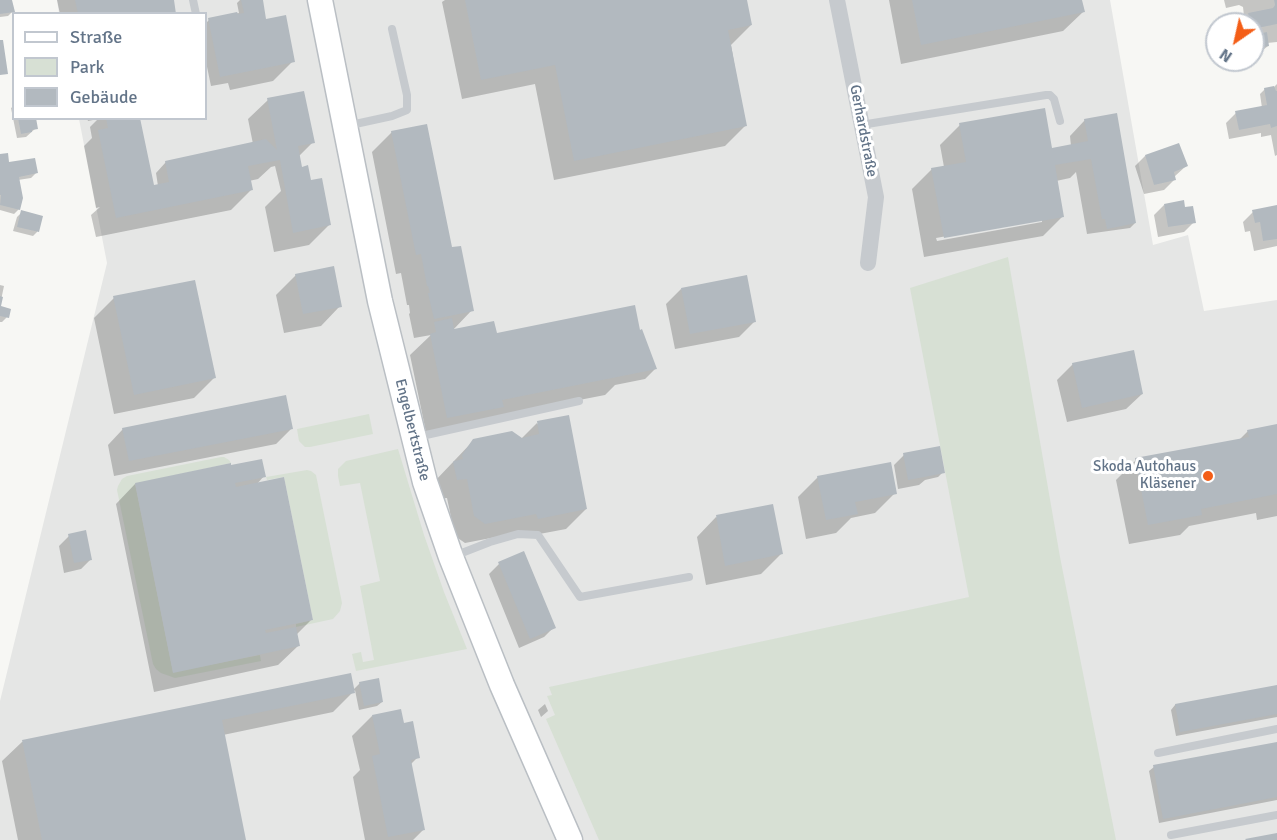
<!DOCTYPE html>
<html>
<head>
<meta charset="utf-8">
<style>
	body { margin:0 }
	#map { position:relative; width:1277px; height:840px; overflow:hidden; background:#f7f7f4; font-family:Signika,sans-serif }
	canvas { display:block }
	.legend { position:absolute; left:12px; top:12px; width:195px; height:108px; box-sizing:border-box; background:#fff; border:2px solid #c1c7cf; margin:0; padding:8px 10px; list-style:none; font-size:18px; color:#637488 }
	.legend li { display:flex; align-items:center; gap:12px; height:30px }
	.legend b { width:30px; border:2px solid #c1c7cf }
	.north { position:absolute; left:1205px; top:12px; width:60px; height:60px; box-sizing:border-box; background:#fff; border:2px solid #c1c7cf; border-radius:50%; rotate:214deg; font-size:16px; font-weight:700; line-height:24px; text-align:center; color:#637488 }
	.north::after { content:''; display:block; margin:auto; width:21px; height:27px; background:#f45e17; clip-path:polygon(50% 0,100% 100%,50% 72%,0 100%) }
</style>
</head>
<body>
<div id="map">
<canvas width="1277" height="840"></canvas>
<ul class="legend">
<li><b style="height:8px;background:#fff"></b>Straße</li>
<li><b style="height:16px;background:#d7e0d4"></b>Park</li>
<li><b style="height:16px;background:#b2b9bf"></b>Gebäude</li>
</ul>
<div class="north">N</div>
</div>
<script>
const g = document.querySelector('canvas').getContext('2d');
g.lineJoin = 'round';
function paint(path, color) { g.fillStyle = color; g.fill(path, 'evenodd'); }
const shape = rows => new Path2D(rows.map(r => 'M' + r).join(''));
function stroke(path, color, width, dash) { g.strokeStyle = color; g.lineWidth = width; g.lineCap = dash ? 'butt' : 'round'; g.setLineDash(dash || []); g.stroke(path); }
function write(font, color, halo, rows, align = 'center') {
  g.font = font + ' Signika,sans-serif'; g.lineWidth = 6; g.setLineDash([]); g.textBaseline = 'middle'; g.strokeStyle = halo; g.fillStyle = color; for (const [text, x, y, turn = 0] of rows) {
    g.save(); g.translate(x, y); g.rotate((+turn || 0) * Math.PI / 180); g.textAlign = isNaN(turn) ? turn : align; if (halo) g.strokeText(text, 0, 0); g.fillText(text, 0, 0); g.restore();
  }
}
const built = shape([
	[57,0,1110,0,1153,245,1188,235,1204,311,1277,300,1277,840,0,840,0,701,107,263,79,119,206,118,206,14,59,13]
]);
const green = shape([
	[1008,257,1060,557,1116,840,599,840,546,719,555,715,547,696,552,695,549,687,969,597,910,288],
	[369,414,373,434,310,447,305,447,299,441,297,429],
	[398,449,424,535,444,592,467,649,356,671,352,654,361,652,363,662,374,660,360,586,380,581,360,483,340,486,338,476,338,469,346,461],
	[221,457,224,457,229,460,231,463,135,484,173,672,260,655,261,661,175,678,161,673,156,669,153,664,117,490,118,486,122,479,127,476],
	[307,470,311,471,316,475,342,603,340,611,333,619,296,627,296,624,313,620,284,477,267,480,266,477]
]);
const shadow = shape([
	[0,0,11,0,13,11,8,16,0,17],
	[57,0,172,0,175,14,60,14],
	[240,0,261,0,264,19,293,61,273,81,230,90,228,83,211,86,206,62,206,23,209,20,239,13,237,3],
	[445,0,746,0,751,25,731,45,745,126,725,146,554,180,535,84,462,99,442,2],
	[889,0,1081,0,1083,12,1063,31,901,64],
	[1224,0,1277,0,1277,42,1267,43,1268,46,1263,50,1253,52,1253,24,1245,24,1243,7,1239,5,1226,8],
	[1277,84,1277,155,1275,156,1271,135,1261,137,1261,133,1229,139,1226,123,1236,113,1262,108,1260,94,1265,89,1274,87],
	[268,100,313,142,298,157,300,169,310,182,329,225,309,245,274,252,265,207,281,191,275,166,271,167,258,179,249,181,251,190,231,210,96,237,91,215,100,207,96,208,84,146,92,138,90,127,98,119,88,121,87,118,139,118,148,188,158,186,156,173,166,162,253,144,248,119],
	[14,106,14,118,34,118,36,128,26,137,17,138,11,108],
	[1085,120,1135,223,1130,228,1087,234,1076,172,1070,178,1056,181,1063,216,1043,236,924,257,912,189,932,169,944,167,940,145,960,125,1051,149,1071,146,1070,136],
	[1042,219,1042,222,937,241,936,238],
	[392,132,451,249,472,310,452,331,496,335,639,332,655,369,645,379,615,385,605,395,492,417,427,437,410,355,431,335,414,338,409,314,410,313,409,305,407,305,401,273,396,274,372,152],
	[0,156,9,166,36,173,31,178,18,180,19,209,14,214,0,210],
	[1145,156,1186,166,1174,177,1174,180,1164,190,1144,194,1135,166],
	[1164,205,1194,222,1184,232,1158,237,1154,215],
	[1277,207,1277,246,1254,251,1250,231,1245,232,1243,222,1253,212],
	[22,212,41,217,37,232,33,236,13,231,17,217],
	[296,275,340,306,321,326,284,333,276,295],
	[0,285,4,286,0,305],
	[681,289,755,321,739,337,675,349,666,304],
	[114,298,214,378,194,398,114,414,94,318],
	[0,307,7,317,2,322,0,322],
	[1073,364,1142,394,1126,409,1067,422,1057,380],
	[537,423,586,509,566,529,518,538,517,533,465,543,455,536,447,498,437,499,434,482,474,440,521,439],
	[1277,426,1277,516,1257,520,1256,513,1189,526,1180,535,1129,544,1116,480,1136,460,1239,440,1248,431],
	[123,429,291,429,276,444,114,476,108,445],
	[904,455,943,472,938,477,925,480,919,485,898,489,894,465],
	[264,476,257,484,311,620,296,635,298,646,278,665,154,692,116,504,135,484],
	[818,477,895,493,875,513,851,518,836,533,806,539,798,497],
	[716,517,781,554,761,574,706,585,697,537],
	[69,536,91,559,81,569,64,573,59,546],
	[499,564,554,627,544,637,519,648,489,574],
	[360,683,382,702,377,706,359,710,355,690,333,712,223,735,245,840,18,840,2,761,22,742,353,690],
	[1277,686,1277,717,1176,736,1171,710,1175,705],
	[545,704,548,711,541,717,538,710],
	[372,716,402,725,418,757,410,765,424,829,413,840,365,840,353,777,360,770,352,736],
	[1277,743,1277,800,1159,823,1149,771,1154,767]
]);
const building = shape([
	[0,0,12,0,15,12,0,14],
	[75,0,174,0,176,14,78,14],
	[241,0,263,0,266,19,286,15,295,62,220,77,208,18,237,12,238,14,244,13],
	[465,0,747,0,752,25,728,30,747,126,574,161,555,65,481,80],
	[912,0,1082,0,1085,12,921,45],
	[1274,0,1277,0,1277,24,1253,29,1253,24,1250,24,1248,13,1273,8,1275,5],
	[1267,32,1269,46,1253,49,1253,35],
	[0,40,3,40,8,74,0,75],
	[1274,86,1276,91,1277,91,1277,126,1271,128,1270,124,1239,130,1235,111,1267,105,1264,88],
	[304,91,315,143,298,146,302,167,308,165,311,180,322,178,331,225,293,233,280,160,248,166,253,190,116,218,98,130,108,128,106,118,140,118,154,185,169,182,165,161,266,139,277,150,267,98],
	[1045,108,1052,148,1088,141,1084,119,1117,113,1136,223,1107,229,1105,219,1102,219,1091,159,1055,165,1064,217,944,238,931,168,966,162,959,123],
	[18,118,36,118,38,129,32,130,32,132,21,134],
	[427,124,452,247,461,246,474,311,434,319,428,293,430,293,428,286,427,286,421,254,416,255,391,131],
	[1179,143,1188,166,1174,172,1176,180,1154,185,1145,155],
	[8,153,9,162,35,158,38,173,19,177,23,198,20,210,0,205,1,195,0,195,0,154],
	[1184,200,1185,207,1193,206,1196,223,1168,227,1164,204],
	[1277,205,1277,239,1263,241,1260,222,1255,223,1252,210],
	[21,210,43,216,39,232,17,227],
	[334,266,342,307,303,314,295,274],
	[747,275,756,322,690,334,681,288],
	[195,280,216,378,134,395,113,296],
	[0,296,3,297,1,306,11,309,9,318,0,316],
	[635,305,640,330,642,329,657,369,502,400,504,407,447,418,430,334,436,332,434,322,452,318,454,329,494,321,497,333],
	[1134,350,1143,394,1082,408,1072,363],
	[286,395,293,429,129,461,122,428],
	[569,415,587,509,538,519,536,514,485,524,474,516,467,479,457,480,453,462,454,461,463,459,462,455,473,439,512,431,522,438,539,434,537,421],
	[1277,424,1277,494,1201,509,1202,515,1148,525,1135,458,1249,437,1247,430],
	[940,446,945,473,908,480,903,453],
	[262,459,266,477,235,483,236,487,284,477,313,620,265,630,266,633,296,627,300,646,173,673,135,483,231,463,231,465],
	[891,462,897,494,855,502,858,514,826,520,817,476],
	[773,504,783,554,725,566,716,515],
	[86,530,92,560,74,563,68,534],
	[524,551,556,628,530,639,498,562],
	[351,673,355,693,222,720,246,840,42,840,22,740],
	[379,678,383,702,364,706,359,682],
	[1277,685,1277,714,1180,732,1175,704],
	[401,709,404,723,413,721,420,758,411,760,425,830,388,837,372,756,380,754,372,715],
	[1277,742,1277,797,1163,819,1153,765],
	[1277,833,1277,840,1246,840,1245,839]
]);
const lane = shape([
	[193,0,196,14],
	[861,125,1046,95,1050,95,1054,99,1060,121],
	[346,126,392,116,407,110,407,95,392,29],
	[417,437,579,401],
	[454,556,490,542,518,534,538,535,580,597,689,577],
	[1158,753,1277,729],
	[1171,835,1277,815]
]);
const street = shape([
	[837,0,876,197,868,263]
]);
const secondary = shape([
	[320,0,380,301,425,482,451,557,502,685,570,840]
]);
const markers = [
	[1208,476,6,"#f45e17"]
];
const streetNames = [
	["Gerhardstraße",863,131,79],
	["Engelbertstraße",412,430,76]
];
const poiNames = [
	["Skoda Autohaus",1196,467],
	["Kläsener",1196,484]
];
paint(built, '#e5e6e5');
paint(green, '#d7e0d4');
paint(shadow, '#0003');
paint(building, '#b2b9bf');
stroke(secondary, '#babfc4', 27);
stroke(lane, '#c6cace', 8);
stroke(street, '#c6cace', 16);
stroke(secondary, '#fff', 24);
for (const [x, y, r, color] of markers) { const dot = new Path2D(); dot.arc(x, y, r, 0, 2 * Math.PI); g.fillStyle = color; g.fill(dot); stroke(dot, '#fff', 2); }
write('15px', '#637488', '#fff', streetNames);
write('15px', '#637488', '#fff', poiNames, 'right');
</script>
</body>
</html>
